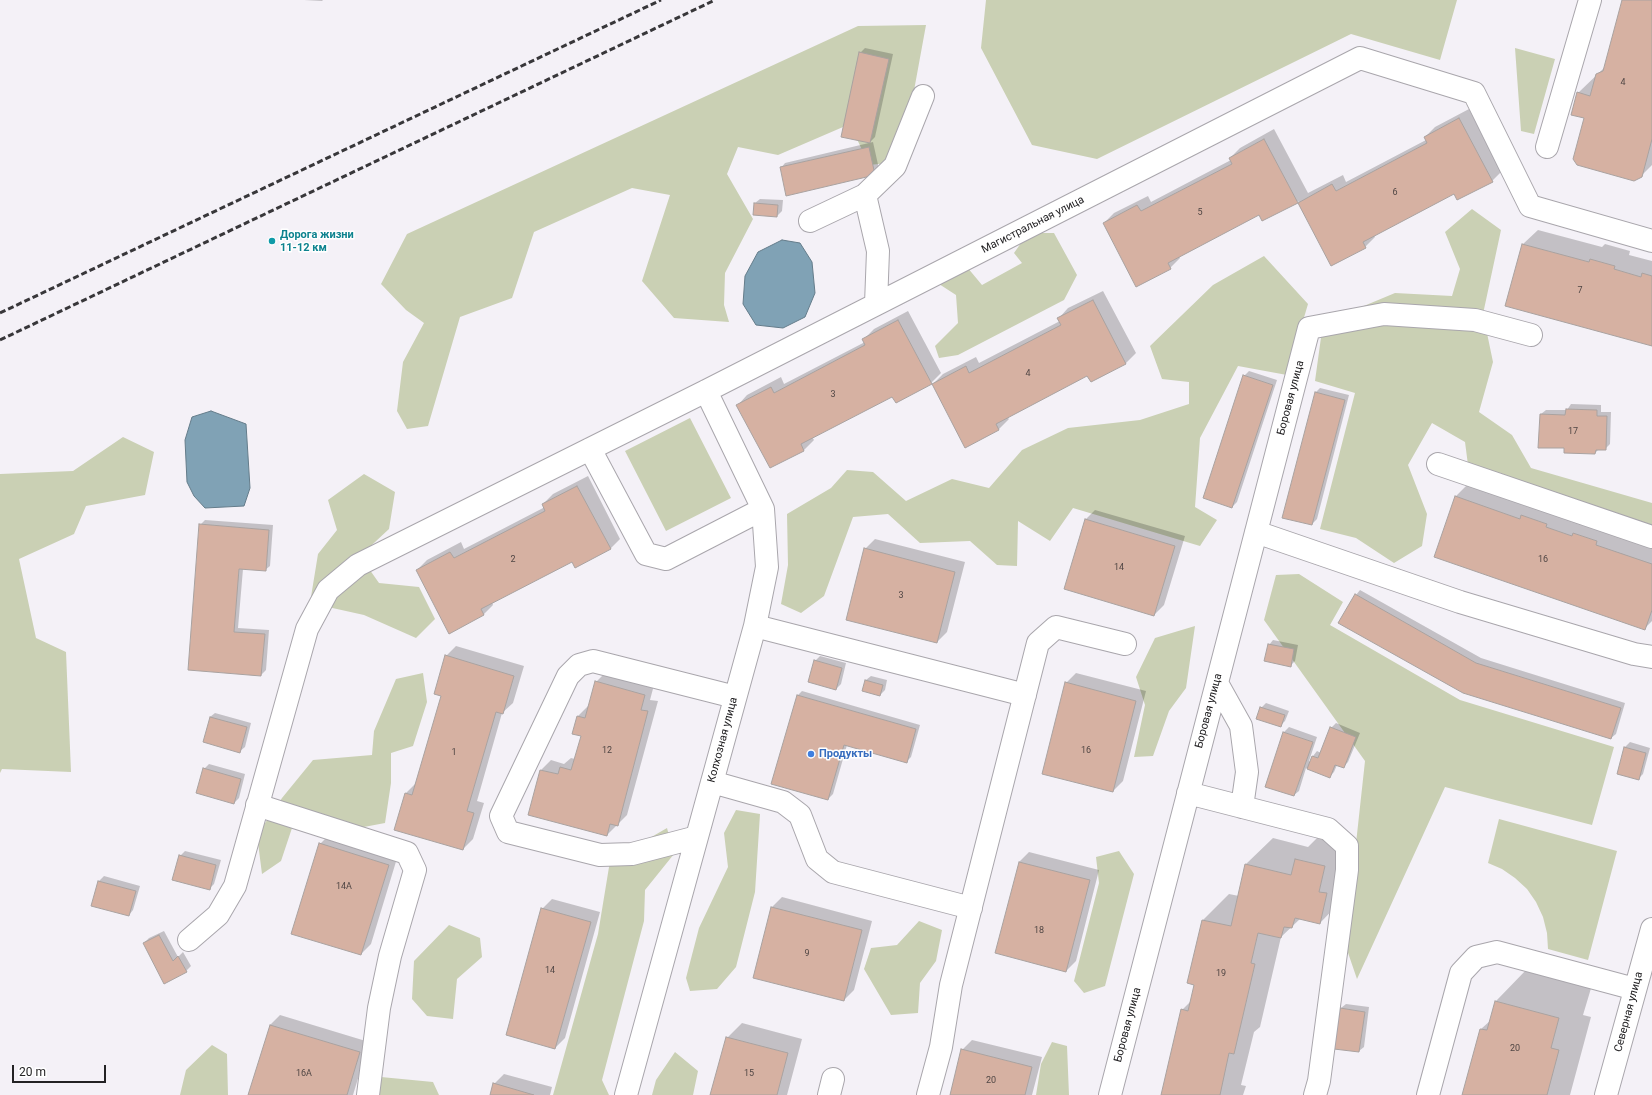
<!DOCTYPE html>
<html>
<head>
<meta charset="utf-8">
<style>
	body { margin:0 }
	#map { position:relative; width:1652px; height:1095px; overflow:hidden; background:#f4f1f7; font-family:Roboto,sans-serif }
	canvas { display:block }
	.scale { position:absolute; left:12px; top:1065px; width:94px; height:18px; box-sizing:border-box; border:2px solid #232224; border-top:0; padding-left:5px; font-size:12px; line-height:14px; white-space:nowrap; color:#232224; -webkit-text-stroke:3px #fff; paint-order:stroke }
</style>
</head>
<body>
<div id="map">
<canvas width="1652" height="1095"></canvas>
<div class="scale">20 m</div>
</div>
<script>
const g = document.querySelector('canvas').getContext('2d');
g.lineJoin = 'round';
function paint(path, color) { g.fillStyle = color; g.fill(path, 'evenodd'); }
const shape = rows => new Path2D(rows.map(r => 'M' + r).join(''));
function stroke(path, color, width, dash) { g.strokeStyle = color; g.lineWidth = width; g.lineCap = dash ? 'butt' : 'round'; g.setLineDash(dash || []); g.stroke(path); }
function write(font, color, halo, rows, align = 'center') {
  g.font = font + ' Roboto,sans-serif'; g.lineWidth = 3; g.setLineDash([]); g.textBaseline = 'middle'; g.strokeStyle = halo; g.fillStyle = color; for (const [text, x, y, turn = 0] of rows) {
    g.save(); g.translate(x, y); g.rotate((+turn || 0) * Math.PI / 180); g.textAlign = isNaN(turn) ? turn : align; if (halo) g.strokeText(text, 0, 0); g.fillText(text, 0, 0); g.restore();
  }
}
const green = shape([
	[986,0,1457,0,1440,60,1351,34,1097,159,1032,145,981,48],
	[926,25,913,96,889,163,869,165,850,124,778,155,738,147,727,174,753,219,725,273,724,305,729,322,674,318,642,281,670,195,632,188,534,232,512,298,460,317,428,426,407,429,397,411,403,362,424,323,406,310,381,284,407,234,858,26],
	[1515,48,1555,59,1534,134,1521,131],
	[1472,209,1501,230,1483,314,1493,362,1479,412,1512,435,1531,468,1652,503,1652,532,1468,465,1465,442,1432,423,1408,465,1427,514,1422,546,1394,563,1356,538,1320,529,1355,393,1315,381,1323,323,1395,293,1452,296,1460,269,1445,232],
	[1028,233,1054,233,1077,275,1064,300,958,355,939,358,935,346,958,323,956,295,939,284,967,267,982,285,1022,263,1014,253],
	[1264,256,1308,304,1287,375,1238,366,1200,438,1195,507,1217,520,1200,546,1073,508,1050,541,1018,521,1017,566,997,565,970,541,920,543,888,514,853,517,824,596,801,613,781,604,788,565,787,514,831,488,847,470,873,472,906,501,952,479,989,488,1022,450,1068,428,1140,420,1189,404,1189,382,1162,379,1150,346,1213,285],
	[690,418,731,498,666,531,625,451],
	[123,437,154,452,145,495,86,506,74,534,19,559,36,638,66,652,71,772,2,769,0,773,0,474,73,471],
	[364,474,395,492,389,529,360,556,379,583,419,587,435,619,416,638,364,615,310,603,318,554,337,530,328,500],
	[1299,574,1343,602,1330,625,1460,700,1614,747,1592,825,1445,787,1357,979,1345,944,1365,761,1264,620,1276,575],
	[1195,626,1186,688,1169,711,1153,756,1134,757,1145,705,1136,677,1155,638],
	[423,673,427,702,413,746,391,753,391,783,385,823,348,830,327,815,296,816,281,861,262,874,257,835,282,798,313,760,372,755,374,731,396,679],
	[736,810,760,814,755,892,736,967,717,989,690,991,686,978,699,928,728,867,724,833],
	[1499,819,1617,851,1588,960,1548,949,1547,933,1543,917,1536,902,1527,889,1515,878,1502,869,1488,863],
	[667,828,674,854,645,890,644,921,602,1080,609,1095,553,1095,598,934,610,861],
	[1119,851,1134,874,1105,986,1084,993,1074,981,1099,883,1096,857],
	[919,921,942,930,936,961,920,983,918,1013,891,1015,864,969,871,948,897,945],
	[449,925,480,938,482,957,457,979,453,1019,427,1016,412,999,414,961],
	[1052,1042,1067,1046,1069,1095,1036,1095,1041,1064],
	[212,1045,227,1054,228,1095,180,1095,186,1070],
	[675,1052,698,1071,693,1095,652,1095,656,1080],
	[381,1077,433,1082,439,1095,376,1095]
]);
const water = shape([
	[782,240,800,243,812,262,815,293,805,317,783,328,756,325,743,304,745,276,758,252,782,240],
	[211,411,246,424,250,488,244,506,205,508,194,496,187,482,185,440,192,417,211,411]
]);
const shadow = shape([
	[304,0,323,0,322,1],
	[1623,0,1652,0,1652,165,1641,176,1585,118,1578,93,1605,67],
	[865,48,893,54,875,137,870,142,860,53],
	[1469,109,1502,171,1492,181,1454,193,1374,235,1375,237,1365,247,1332,265,1298,201,1263,220,1259,214,1179,256,1180,258,1170,268,1104,223,1114,213,1148,196,1151,202,1231,160,1230,158,1240,148,1274,129,1308,193,1343,175,1346,182,1426,140,1425,137,1435,127],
	[873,142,879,169,875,174,781,168,785,163],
	[760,199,783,200,782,211,777,216,755,203],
	[1538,230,1602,247,1605,244,1630,251,1629,255,1652,261,1652,345,1523,244],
	[1103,291,1136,353,1126,363,1091,381,1088,374,1007,417,1009,419,999,429,965,447,933,384,943,374,976,357,979,363,1060,321,1059,318,1068,308],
	[908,311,941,373,931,383,893,395,812,437,814,440,804,450,770,467,738,405,747,395,781,377,784,384,865,342,864,339,874,329],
	[1249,371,1277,380,1237,502,1232,507,1244,376],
	[1320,388,1349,395,1317,519,1312,524,1316,392],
	[1571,404,1601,405,1601,412,1611,412,1610,444,1605,449,1599,449,1595,453,1565,447,1541,414,1546,410,1567,410],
	[588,476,620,539,610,549,572,560,492,602,493,605,483,615,417,570,427,560,461,542,464,549,545,507,543,504,553,494],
	[1470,482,1652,544,1652,621,1645,628,1455,497],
	[1095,510,1185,536,1164,605,1154,615,1085,520],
	[205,520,273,525,270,566,265,570,243,569,238,628,269,630,266,670,261,675,189,669,200,525],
	[875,539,965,562,947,632,937,642,865,549],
	[1360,590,1481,658,1625,703,1616,734,1611,738,1464,692,1356,595],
	[1273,640,1298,645,1295,661,1290,666,1269,645],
	[456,646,524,666,513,703,502,713,477,801,484,803,473,839,463,849,406,793,416,783,442,695,446,656],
	[820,656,846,663,841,684,836,689,815,661],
	[606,672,654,685,650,700,658,701,627,815,607,835,541,770,551,760,564,764,571,758,575,759,582,735,578,716,588,706,589,707,596,682],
	[1076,673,1146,691,1123,781,1113,791,1066,683],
	[871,676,887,680,885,690,880,695,863,690,866,680],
	[802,691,920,725,911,757,906,762,847,745,833,794,828,799,797,696],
	[1266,703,1289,711,1285,721,1280,726,1261,708],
	[215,713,251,723,245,747,240,751,210,717],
	[1336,723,1360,733,1348,762,1343,767,1337,765,1334,772,1329,777,1306,768,1299,791,1294,795,1266,786,1284,732,1289,727,1317,737,1309,761,1310,762,1313,756,1317,751,1321,753,1331,728],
	[1630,742,1650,748,1643,774,1638,779,1618,774,1625,747],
	[209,764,245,774,239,798,234,803,204,769],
	[1322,833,1351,840,1346,896,1320,923,1301,918,1281,937,1260,1027,1254,1032,1241,1085,1246,1086,1243,1095,1162,1095,1182,1010,1191,1001,1195,984,1203,920,1229,894,1239,896,1246,864,1273,838,1308,847],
	[330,834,398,855,371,944,361,954,320,844],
	[185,851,221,860,214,884,209,889,180,856],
	[1029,852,1099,870,1076,961,1066,971,1019,862],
	[104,876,140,886,133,910,129,915,93,905,99,881],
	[782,897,872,921,854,990,844,1000,772,907],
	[552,899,600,912,565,1038,555,1048,542,909],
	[164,931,178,957,183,952,191,966,186,971,144,943,149,938],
	[1528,968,1592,985,1583,1015,1591,1017,1570,1095,1463,1095,1481,1029,1491,1020,1496,1001],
	[1346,1004,1369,1007,1364,1047,1359,1051,1341,1008],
	[280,1015,369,1042,353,1095,252,1095,270,1025],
	[742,1023,802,1039,787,1095,711,1095,727,1038],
	[972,1040,1042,1057,1032,1095,950,1095,962,1050],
	[504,1074,552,1087,550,1095,491,1095,494,1084]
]);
const building = shape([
	[1622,0,1652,0,1652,139,1642,177,1634,181,1577,165,1573,159,1584,118,1571,115,1577,92,1590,96,1596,74,1603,71,1622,0],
	[859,52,889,59,870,143,841,137,859,52],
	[1459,118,1493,182,1457,200,1454,194,1363,242,1366,248,1331,266,1298,203,1332,184,1336,191,1427,143,1424,137,1459,118],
	[1264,139,1298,203,1262,221,1259,215,1168,263,1171,269,1136,287,1103,223,1137,205,1141,211,1232,164,1229,158,1264,139],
	[869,147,875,175,786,196,780,167,869,147],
	[754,203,778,205,777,217,753,215,754,203],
	[1522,244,1589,262,1590,259,1615,266,1614,269,1641,277,1642,273,1652,276,1652,346,1505,306,1522,244],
	[1093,300,1126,364,1091,382,1087,376,996,424,999,430,965,448,932,384,966,366,969,373,1061,325,1057,318,1093,300],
	[898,320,932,384,896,403,892,397,801,444,804,451,770,468,736,405,771,387,774,393,865,345,862,339,898,320],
	[1243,375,1273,385,1232,508,1203,498,1243,375],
	[1315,392,1345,400,1312,525,1282,518,1315,392],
	[1566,409,1597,410,1597,416,1607,416,1606,450,1596,450,1595,454,1564,453,1564,448,1538,448,1540,414,1565,415,1566,409],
	[577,486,611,549,575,568,572,562,481,609,484,615,449,634,416,570,450,552,454,558,545,511,542,504,577,486],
	[1455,496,1520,519,1521,515,1547,524,1546,527,1572,536,1573,533,1597,541,1596,545,1652,564,1652,610,1645,630,1434,557,1455,496],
	[1085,519,1175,546,1154,616,1064,589,1085,519],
	[199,524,269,530,266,571,239,569,234,632,265,634,261,676,188,670,199,524],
	[864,548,955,572,937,643,846,620,864,548],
	[1355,594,1476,663,1621,708,1611,739,1463,693,1338,623,1355,594],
	[1268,644,1294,649,1291,667,1264,661,1268,644],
	[445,655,514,676,503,714,496,712,467,811,474,813,463,850,394,830,405,793,412,795,441,696,434,694,445,655],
	[814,660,842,668,836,690,808,682,814,660],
	[865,680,883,685,880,696,862,691,865,680],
	[595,681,645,695,641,710,648,711,618,826,610,824,607,836,528,815,540,770,558,774,560,767,571,770,581,736,572,734,577,716,585,718,595,681],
	[1065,682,1136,701,1113,792,1042,774,1065,682],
	[797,695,916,729,907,763,844,745,828,800,771,784,797,695],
	[1260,707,1285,715,1281,727,1256,719,1260,707],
	[210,717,247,727,240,753,203,742,210,717],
	[1330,727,1356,737,1344,768,1335,765,1330,778,1307,769,1312,756,1318,758,1330,727],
	[1283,732,1313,742,1294,796,1265,787,1283,732],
	[1624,747,1646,753,1639,780,1617,774,1624,747],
	[203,768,241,779,234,804,196,793,203,768],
	[319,843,389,865,361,955,291,934,319,843],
	[179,855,216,865,210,890,172,880,179,855],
	[1295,859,1325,866,1319,892,1327,893,1320,924,1295,918,1292,928,1284,927,1281,938,1258,933,1251,963,1255,964,1234,1054,1229,1053,1220,1095,1161,1095,1181,1009,1188,1011,1194,985,1187,983,1202,920,1231,926,1245,864,1291,875,1295,859],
	[1019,862,1090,880,1066,972,995,953,1019,862],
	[98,881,136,891,129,916,91,906,98,881],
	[771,907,862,930,844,1001,753,978,771,907],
	[541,908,591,922,555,1049,506,1035,541,908],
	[159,935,173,961,178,956,187,972,164,984,143,943,159,935],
	[1495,1001,1559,1018,1551,1048,1559,1050,1547,1095,1462,1095,1480,1029,1487,1030,1495,1001],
	[1340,1008,1365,1012,1359,1052,1334,1049,1340,1008],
	[270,1025,360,1052,347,1095,248,1095,270,1025],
	[726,1037,788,1053,777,1095,710,1095,726,1037],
	[961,1049,1032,1067,1025,1095,950,1095,961,1049],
	[493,1083,534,1095,490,1095,493,1083]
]);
const minor = shape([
	[1547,147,1590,0],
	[865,195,878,251,876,304],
	[810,221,865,195,895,166,923,96],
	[590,449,646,554,666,559,763,509],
	[1438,464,1652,537],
	[1256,532,1460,602,1634,654,1652,657],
	[755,626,1025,695],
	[1217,683,1241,726,1247,772,1242,807],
	[712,782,783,802,800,815,817,859,833,872,971,908],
	[1188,793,1328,829,1347,846,1347,870,1319,1081,1315,1095],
	[257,805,407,853,415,870,390,956,379,1008,368,1095],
	[697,837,632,854,600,855,508,832,501,816,568,676,579,665,593,661,735,697],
	[189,940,218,915,235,886,307,629,328,590,358,565,706,391,1360,58,1474,93,1530,206,1652,241],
	[626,1095,755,626,767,567,763,509,706,391],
	[829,1095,833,1079],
	[928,1095,941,1047,951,985,1038,643,1056,627,1125,644],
	[1110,1095,1309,328,1384,314,1475,320,1531,335],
	[1428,1095,1461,973,1476,957,1497,952,1635,989],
	[1606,1095,1652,929]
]);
const rail = shape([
	[0,313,661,0],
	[0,340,715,0]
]);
const markers = [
	[272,241,4,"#0f9aa8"],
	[811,754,4,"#3f7fe0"]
];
const numberNames = [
	["4",1623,83],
	["6",1395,193],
	["5",1200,213],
	["7",1580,291],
	["4",1028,374],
	["3",833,395],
	["17",1573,432],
	["2",513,560],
	["16",1543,560],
	["14",1119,568],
	["3",901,596],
	["12",607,751],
	["16",1086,751],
	["1",454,753],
	["14А",344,887],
	["18",1039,931],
	["9",807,954],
	["14",550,971],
	["19",1221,974],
	["20",1515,1049],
	["16А",304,1074],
	["15",749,1074],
	["20",991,1081]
];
const streetNames = [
	["Магистральная улица",1033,225,-27],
	["Боровая улица",1291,398,-75],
	["Боровая улица",1209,711,-75],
	["Колхозная улица",723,740,-75],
	["Северная улица",1629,1012,-75],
	["Боровая улица",1128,1025,-75]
];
const cultureNames = [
	["Дорога жизни",280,235],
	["11-12 км",280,248]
];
const shopNames = [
	["Продукты",819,754]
];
paint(green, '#cad0b4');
paint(water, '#80a2b5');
stroke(water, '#647c8a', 1);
paint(shadow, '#0003');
paint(building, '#d6b1a2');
stroke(building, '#a9a2a0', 1);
stroke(minor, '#a9a6ac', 24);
stroke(minor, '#fff', 22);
stroke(rail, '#38373a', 3, [6, 3]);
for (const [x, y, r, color] of markers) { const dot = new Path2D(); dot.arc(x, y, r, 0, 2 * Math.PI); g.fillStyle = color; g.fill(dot); stroke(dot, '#fff', 1.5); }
write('9px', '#504644', null, numberNames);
write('11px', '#232224', '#fff', streetNames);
write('bold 11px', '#0d838f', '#fff', cultureNames, 'left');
write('bold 11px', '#366cbe', '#fff', shopNames, 'left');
</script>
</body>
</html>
